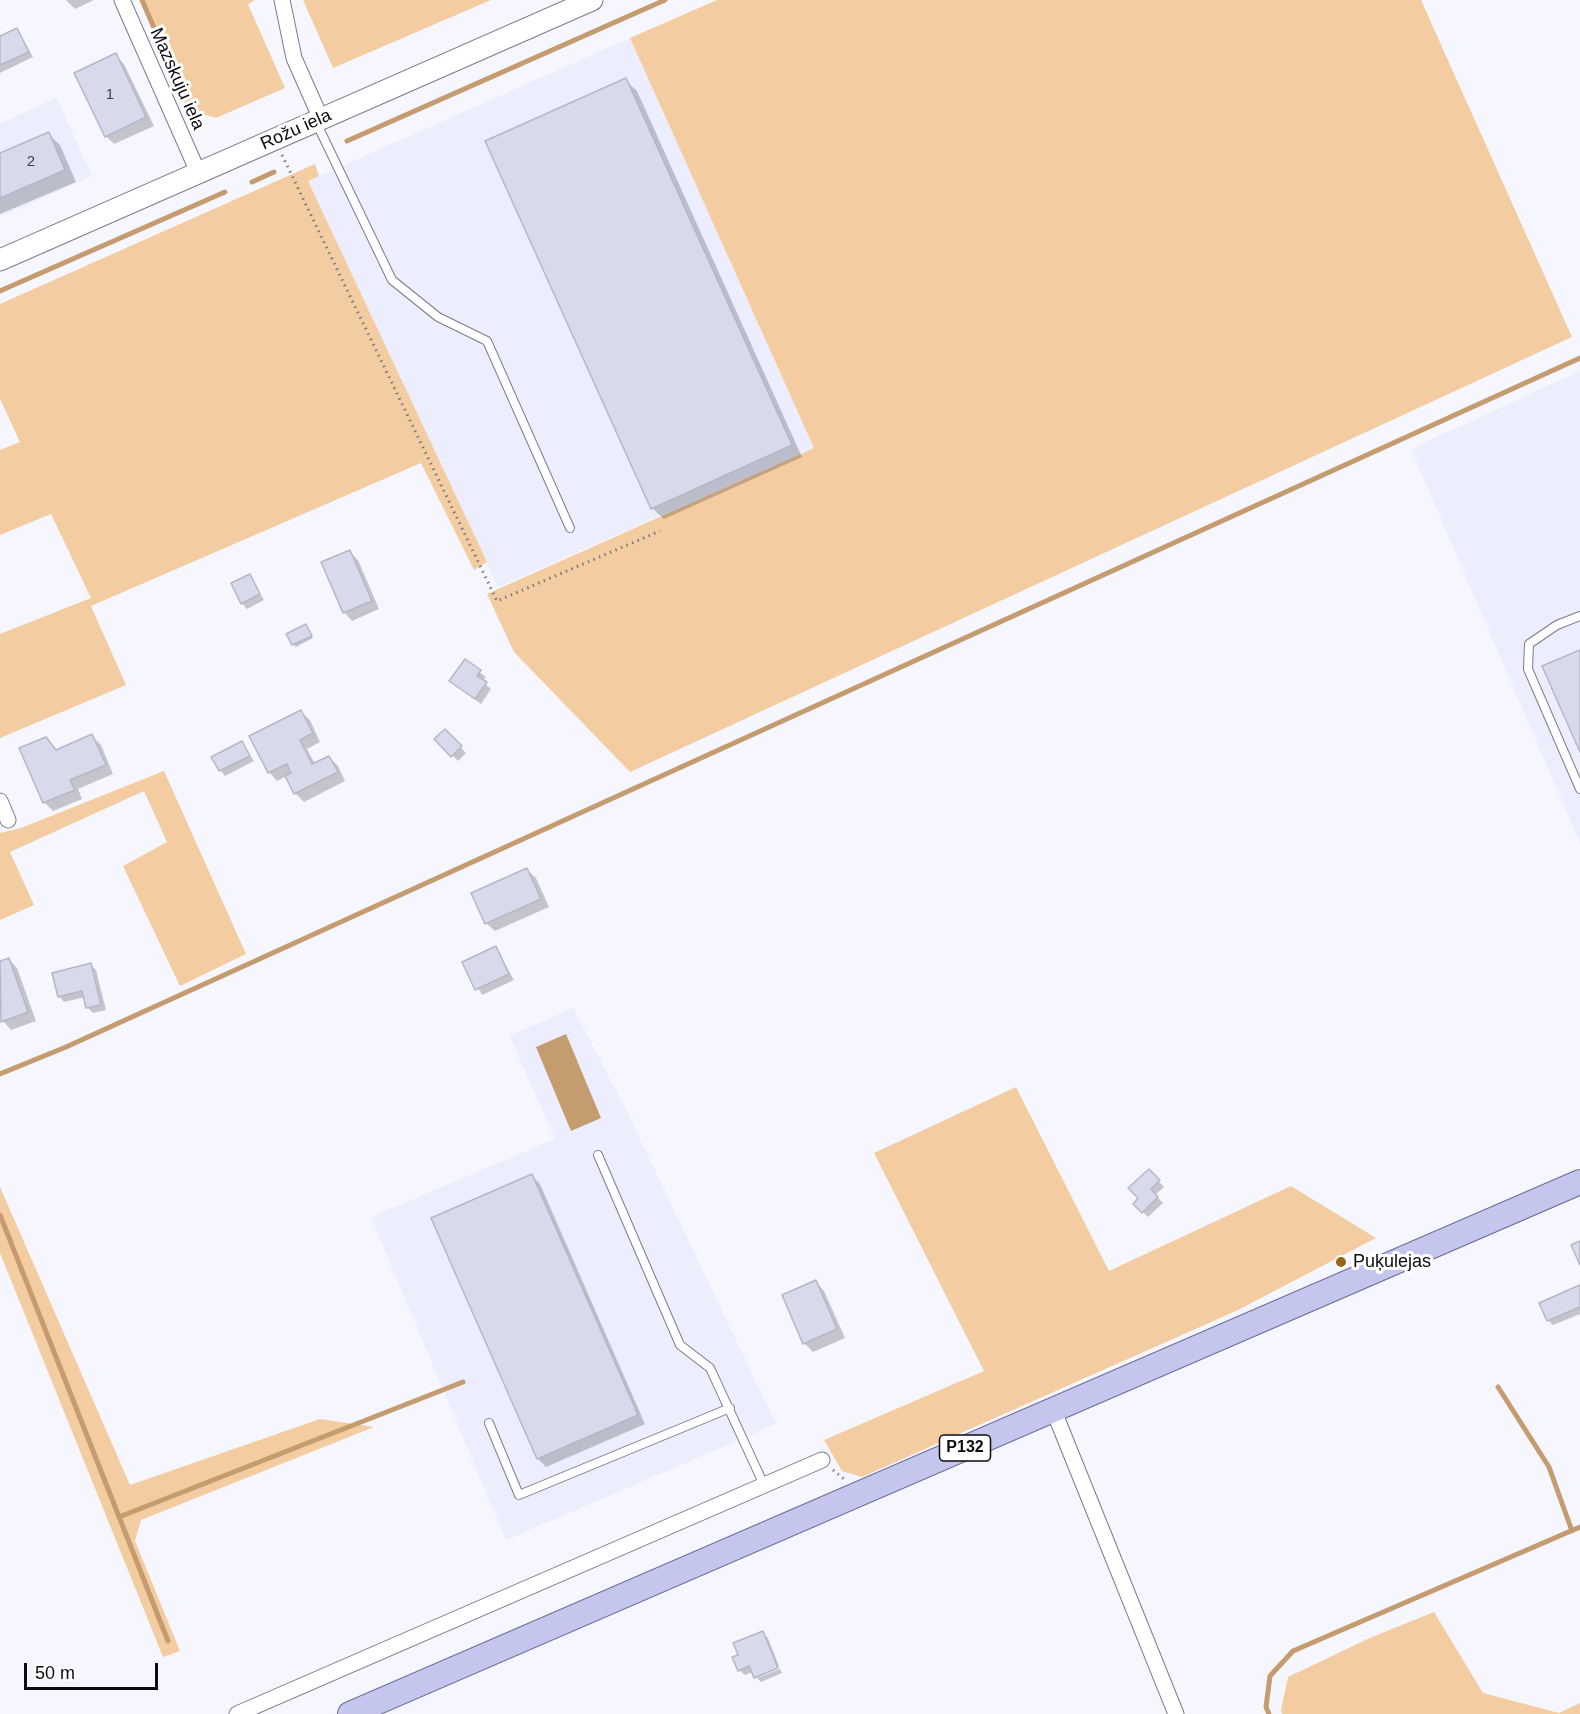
<!DOCTYPE html>
<html>
<head>
<meta charset="utf-8">
<style>
	body { margin:0 }
	#map { position:relative; width:1580px; height:1714px; overflow:hidden; background:#f6f6fe; font-family:Helvetica,sans-serif }
	canvas { display:block }
	.scale { position:absolute; left:24px; top:1663px; width:134px; height:27px; box-sizing:border-box; border:3px solid #0b0b11; border-top:0; padding-left:8px; font-size:18px; line-height:21px; white-space:nowrap; color:#0b0b11; -webkit-text-stroke:4px #fff; paint-order:stroke }
</style>
</head>
<body>
<div id="map">
<canvas width="1580" height="1714"></canvas>
<div class="scale">50 m</div>
</div>
<script>
const g = document.querySelector('canvas').getContext('2d');
g.lineJoin = 'round';
function paint(path, color) { g.fillStyle = color; g.fill(path, 'evenodd'); }
const shape = rows => new Path2D(rows.map(r => 'M' + r).join(''));
function stroke(path, color, width, dash) { g.strokeStyle = color; g.lineWidth = width; g.lineCap = dash ? 'butt' : 'round'; g.setLineDash(dash || []); g.stroke(path); }
function write(font, color, halo, rows, align = 'center') {
  g.font = font + ' Helvetica,sans-serif'; g.lineWidth = 6; g.setLineDash([]); g.textBaseline = 'middle'; g.strokeStyle = halo; g.fillStyle = color; for (const [text, x, y, turn = 0] of rows) {
    g.save(); g.translate(x, y); g.rotate((+turn || 0) * Math.PI / 180); g.textAlign = isNaN(turn) ? turn : align; if (halo) g.strokeText(text, 0, 0); g.fillText(text, 0, 0); g.restore();
  }
}
const built = shape([
	[630,38,814,448,498,587,308,181],
	[56,97,92,176,0,217,0,124],
	[1580,371,1580,843,1411,449],
	[573,1008,627,1112,776,1424,506,1540,371,1217,555,1139,510,1036]
]);
const green = shape([
	[140,0,255,0,248,4,285,88,216,118,187,109],
	[303,0,491,0,333,68],
	[717,0,1421,0,1572,337,630,772,514,652,487,594,814,448,630,38],
	[315,164,319,176,308,181,487,562,474,570,421,463,91,606,126,685,0,738,0,634,91,598,51,514,0,535,0,450,20,442,0,399,0,304],
	[164,771,246,954,180,986,123,866,167,842,144,791,10,852,34,905,0,920,0,833,21,828],
	[1016,1087,1109,1271,1291,1186,1376,1238,1236,1311,862,1477,842,1471,824,1440,984,1371,874,1153],
	[0,1187,130,1485,320,1419,374,1427,141,1520,135,1541,180,1651,163,1657,0,1253],
	[1434,1612,1483,1693,1559,1713,1580,1703,1580,1714,1282,1714,1281,1710,1288,1677,1372,1637]
]);
const water = shape([
	[566,1034,601,1118,571,1131,536,1047]
]);
const shadow = shape([
	[66,0,94,0,75,9],
	[17,30,33,57,0,73,0,37],
	[116,55,124,64,154,126,114,144,106,136],
	[625,80,637,91,802,457,664,519,652,508],
	[48,134,60,145,76,182,0,214,0,155],
	[349,551,358,560,379,609,352,621,344,612],
	[249,576,264,600,247,609,242,603],
	[308,628,313,638,296,647,293,644],
	[465,661,486,677,482,681,491,689,481,704,451,681],
	[301,712,310,720,320,742,307,749,315,764,329,757,338,766,345,781,304,802,295,793,287,776,277,781,269,772],
	[445,731,466,753,458,761,436,739],
	[92,736,101,745,113,774,78,789,82,799,53,811,44,802,21,749,45,738,57,751],
	[242,743,254,761,225,776,220,770],
	[527,870,536,878,549,907,495,931,486,923],
	[496,948,514,980,482,995,464,963],
	[9,960,17,968,36,1021,11,1030,3,1021,0,1013,0,963],
	[91,965,96,970,106,1010,93,1013,88,1008,85,997,64,1002,59,996],
	[1149,1171,1164,1187,1155,1195,1163,1203,1148,1217,1135,1204,1141,1198],
	[532,1176,540,1184,645,1424,546,1467,538,1459],
	[816,1282,824,1291,845,1338,813,1352,804,1343],
	[1580,1287,1580,1314,1553,1325,1548,1320],
	[762,1633,768,1638,779,1666,756,1675,753,1672,745,1675,739,1670,740,1656],
	[780,1669,782,1673,761,1682,757,1678]
]);
const stream = shape([
	[142,0,183,95],
	[347,141,665,0],
	[252,182,274,172],
	[0,291,225,192],
	[0,1074,66,1047,1580,358],
	[0,1215,168,1641],
	[1498,1387,1549,1467,1572,1531],
	[119,1517,463,1382],
	[1269,1714,1266,1707,1270,1676,1293,1651,1580,1527]
]);
const building = shape([
	[17,28,29,52,0,65,0,36,17,28],
	[116,53,146,117,105,137,74,73,116,53],
	[626,78,792,445,651,509,485,141,626,78],
	[49,132,65,170,0,198,0,153,49,132],
	[350,550,372,601,343,613,321,562,350,550],
	[250,574,260,594,241,604,231,583,250,574],
	[306,624,312,636,292,645,286,634,306,624],
	[1580,650,1580,752,1542,666,1580,650],
	[465,659,481,670,477,676,487,682,475,699,449,681,465,659],
	[301,710,313,733,300,740,312,764,329,756,338,772,294,794,285,776,291,773,287,764,268,773,249,736,301,710],
	[445,729,462,746,451,757,434,739,445,729],
	[92,734,106,765,70,780,75,790,43,803,19,748,46,737,56,750,92,734],
	[242,741,250,756,219,771,211,757,242,741],
	[527,868,541,899,485,924,471,893,527,868],
	[496,946,509,974,475,990,462,962,496,946],
	[9,958,28,1012,1,1022,0,961,9,958],
	[91,963,101,1005,86,1008,82,991,58,997,52,973,91,963],
	[1149,1169,1160,1180,1151,1189,1158,1197,1142,1213,1133,1204,1138,1198,1128,1188,1149,1169],
	[532,1174,638,1415,537,1459,431,1218,532,1174],
	[1580,1241,1580,1265,1571,1245,1580,1241],
	[816,1280,837,1329,803,1344,782,1295,816,1280],
	[1580,1285,1580,1307,1547,1321,1539,1303,1580,1285],
	[763,1631,778,1668,754,1678,749,1666,738,1671,732,1657,738,1655,733,1643,763,1631]
]);
const path = shape([
	[282,155,497,601,660,531],
	[833,1470,844,1479]
]);
const lane = shape([
	[316,122,392,280,438,317,487,341,570,528],
	[1580,616,1557,625,1529,644,1528,669,1580,789],
	[598,1155,680,1345,710,1368,764,1485],
	[489,1423,519,1495,730,1408]
]);
const street = shape([
	[122,0,198,172],
	[282,0,294,58,321,119],
	[0,801,8,820],
	[1053,1409,1176,1714],
	[237,1714,822,1460]
]);
const secondary = shape([
	[0,260,592,0]
]);
const primary = shape([
	[350,1714,1580,1182]
]);
const markers = [
	[1341,1262,6,"#99631c"]
];
const numberNames = [
	["1",110,95],
	["2",31,162]
];
const shields = [
	[965,1448,51]
];
const shieldNames = [
	["P132",965,1448]
];
const streetNames = [
	["Mazskuju iela",177,79,66],
	["Rožu iela",296,130,-24]
];
const poiNames = [
	["Puķulejas",1353,1262]
];
paint(built, '#ecedfd');
paint(green, '#f4cca1');
paint(water, '#c59c6f');
paint(shadow, '#0003');
stroke(stream, '#c59c6f', 5);
paint(building, '#d8d9eb');
stroke(building, '#b5b6c7', 1.5);
stroke(lane, '#7a7b8b', 10);
stroke(street, '#7a7b8b', 17);
stroke(secondary, '#7a7b8b', 23);
stroke(primary, '#6b6c9a', 26);
stroke(path, '#7a7a81', 3, [1.5, 4.5]);
stroke(lane, '#fff', 8);
stroke(street, '#fff', 15);
stroke(secondary, '#fff', 21);
stroke(primary, '#c5c6ee', 24);
for (const [x, y, r, color] of markers) { const dot = new Path2D(); dot.arc(x, y, r, 0, 2 * Math.PI); g.fillStyle = color; g.fill(dot); stroke(dot, '#fff', 2); }
write('15px', '#3e3e48', null, numberNames);
for (const [x, y, w] of shields) { const box = new Path2D(); box.roundRect(x - w / 2, y - 13, w, 26, 4.5); g.fillStyle = '#fff'; g.fill(box); stroke(box, '#0b0b11', 1.5); }
write('bold 16px', '#0b0b11', null, shieldNames);
write('18px', '#0b0b11', '#fff', streetNames);
write('18px', '#0b0b11', '#fff', poiNames, 'left');
</script>
</body>
</html>
